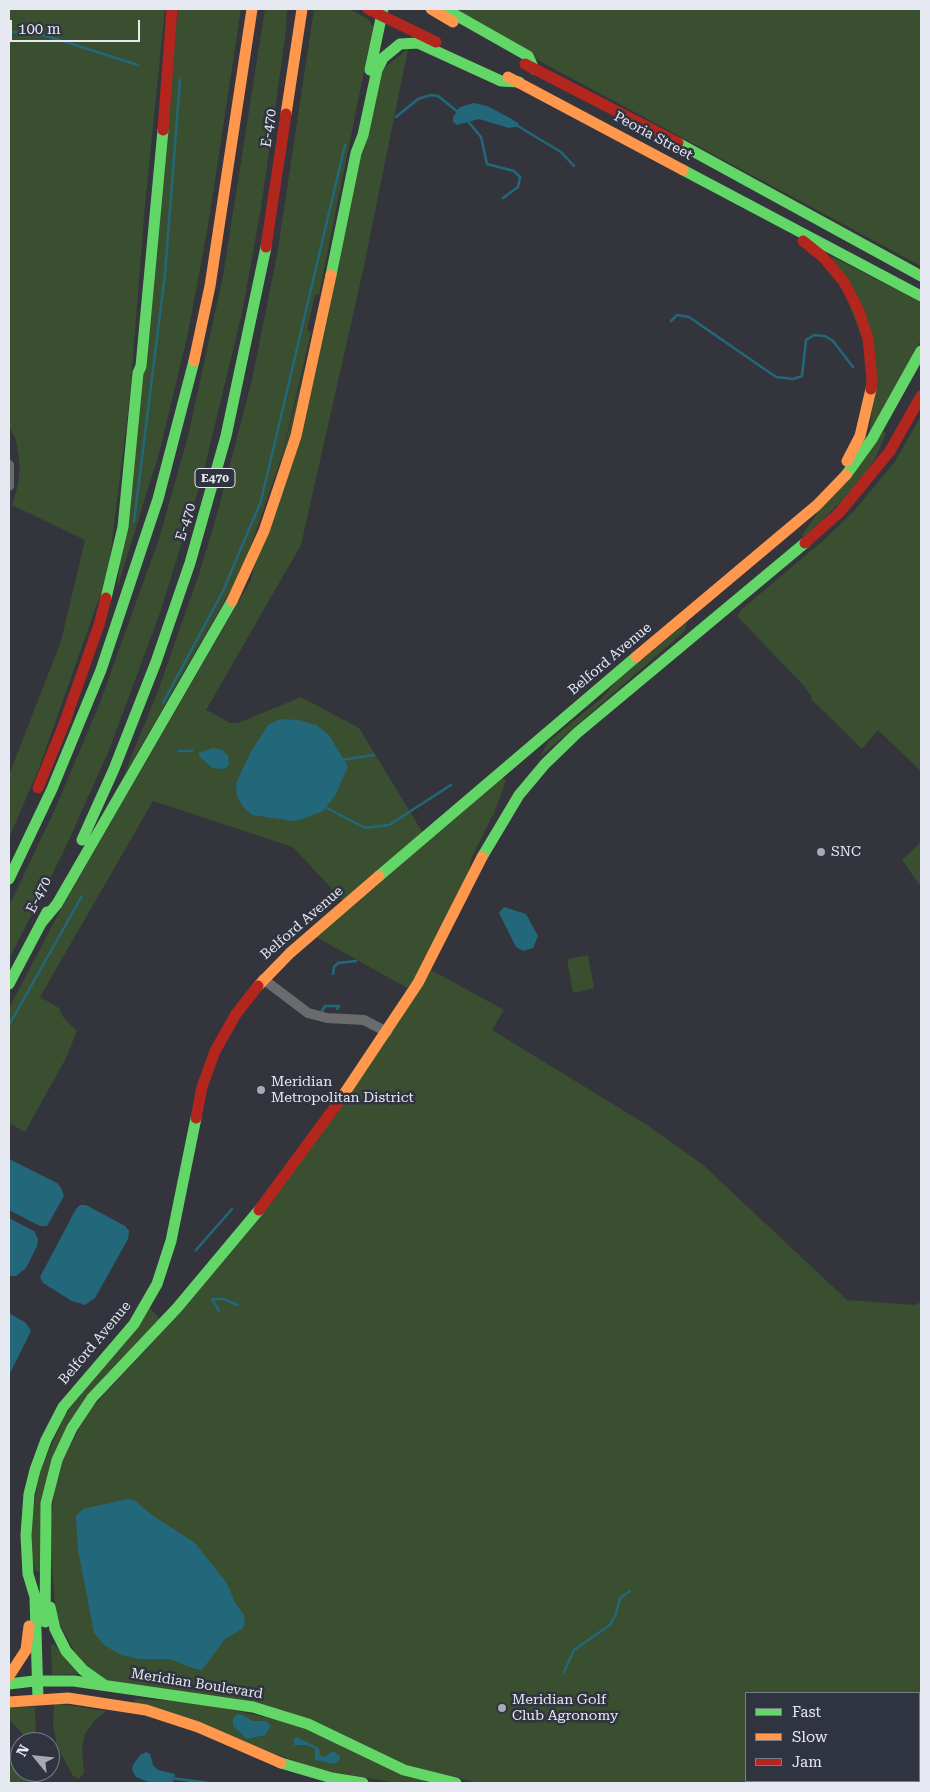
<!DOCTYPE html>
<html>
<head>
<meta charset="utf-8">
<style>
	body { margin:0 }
	#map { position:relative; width:930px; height:1792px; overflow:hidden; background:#34353c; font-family:"Roboto Serif",serif }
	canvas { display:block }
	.frame { position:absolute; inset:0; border:10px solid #e7e9f2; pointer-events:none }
	.legend { position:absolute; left:745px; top:1692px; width:175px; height:90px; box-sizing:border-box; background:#303340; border:1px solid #797c87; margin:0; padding:6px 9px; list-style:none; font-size:15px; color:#e7e9f2 }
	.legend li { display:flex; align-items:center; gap:10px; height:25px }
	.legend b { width:25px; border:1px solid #797c87 }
	.north { position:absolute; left:10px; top:1732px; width:50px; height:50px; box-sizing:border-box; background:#303340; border:1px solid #797c87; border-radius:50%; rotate:298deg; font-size:14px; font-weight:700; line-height:20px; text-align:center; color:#e7e9f2 }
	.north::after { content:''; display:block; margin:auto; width:18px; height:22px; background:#a8aab2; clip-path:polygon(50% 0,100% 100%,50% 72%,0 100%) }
	.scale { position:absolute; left:10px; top:20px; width:130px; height:22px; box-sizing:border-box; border:2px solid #e7e9f2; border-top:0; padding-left:6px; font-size:15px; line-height:18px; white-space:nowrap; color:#e7e9f2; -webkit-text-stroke:4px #303340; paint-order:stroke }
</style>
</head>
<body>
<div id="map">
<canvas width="930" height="1792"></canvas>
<div class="frame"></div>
<ul class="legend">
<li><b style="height:6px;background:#63d668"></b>Fast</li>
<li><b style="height:6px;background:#ff974d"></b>Slow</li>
<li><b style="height:6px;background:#b3261e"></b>Jam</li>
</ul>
<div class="north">N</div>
<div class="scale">100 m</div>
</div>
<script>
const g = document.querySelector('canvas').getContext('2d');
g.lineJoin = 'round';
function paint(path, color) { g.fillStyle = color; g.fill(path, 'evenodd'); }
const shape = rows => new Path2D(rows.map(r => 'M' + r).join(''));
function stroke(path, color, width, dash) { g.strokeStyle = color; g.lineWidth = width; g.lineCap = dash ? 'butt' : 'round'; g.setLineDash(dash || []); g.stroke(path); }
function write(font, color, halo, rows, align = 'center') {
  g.font = font + ' "Roboto Serif",serif'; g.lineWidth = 5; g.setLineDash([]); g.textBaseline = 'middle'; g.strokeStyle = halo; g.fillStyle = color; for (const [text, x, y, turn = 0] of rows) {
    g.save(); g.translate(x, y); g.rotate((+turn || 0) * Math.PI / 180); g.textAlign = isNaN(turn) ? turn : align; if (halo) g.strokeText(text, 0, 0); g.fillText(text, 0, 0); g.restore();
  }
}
const green = shape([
	[9,9,165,9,145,205,130,395,108,573,39,768,9,838,9,775,61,641,85,540,12,505,18,485,20,466,16,440,9,426],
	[178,9,241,9,208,226,188,333,160,450,117,589],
	[265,9,287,9,286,31,261,208,242,313,202,478,160,613,109,750,63,853,9,959,9,906,56,807,99,705,159,539,188,436,223,276],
	[314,9,349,9,368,19,373,27,319,294,315,295,307,330,311,332,282,456,242,571,123,777,158,691,200,571,216,518,252,380,277,255],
	[450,9,921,9,921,266,545,64],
	[408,49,364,266,301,545,206,710,230,723,238,723,301,697,359,728,423,833,343,901,293,847,153,801,40,997,59,1008,63,1017,77,1031,66,1058,25,1132,9,1123,9,1008,62,907,251,580,380,71],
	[831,256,921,302,921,340,869,435,876,376],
	[921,416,921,771,878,730,862,749,811,699,812,697,804,686,737,616,742,609,825,539,854,511,894,463],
	[883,432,886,433,877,455,860,483,804,538,802,535,818,512],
	[687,622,685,631,539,758,549,741,603,697,615,682],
	[502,777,506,781,494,813,472,857,467,878,409,989,316,937],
	[921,842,921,887,902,860],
	[588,955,594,988,573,993,567,959],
	[431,970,504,1010,492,1030,647,1125,702,1164,847,1300,915,1305,921,1302,921,1783,478,1783,409,1766,335,1731,108,1680,80,1662,56,1617,49,1530,58,1470,87,1413,159,1335],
	[746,1693,919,1693,919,1781,746,1781],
	[150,1308,160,1319,64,1432,40,1571,36,1572,32,1559,31,1525,39,1474,64,1416],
	[54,1644,78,1674,52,1675,51,1645],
	[135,1699,194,1702,289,1722,432,1783,397,1783,320,1770,135,1703],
	[54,1703,106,1711,94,1721,85,1734,82,1749,84,1773,79,1779,73,1776,57,1746,53,1725],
	[9,1707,35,1707,36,1742,30,1742,9,1719],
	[9,1745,20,1759,20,1772,30,1772,36,1783,9,1783]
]);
const water = shape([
	[474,103,487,106,510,118,518,123,519,126,509,128,479,119,457,125,453,122,453,117,460,107],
	[280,719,298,720,316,725,329,735,348,767,335,796,323,811,303,819,293,821,252,815,244,808,237,797,236,784,250,753,268,725],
	[213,748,222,750,228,755,229,764,225,769,212,768,199,756,199,753],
	[504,907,526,914,538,936,533,948,523,951,516,947,499,913],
	[9,1159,57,1183,61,1188,64,1196,47,1226,40,1226,9,1210],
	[80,1205,86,1205,125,1226,129,1231,128,1239,95,1298,85,1305,72,1301,43,1283,40,1277,76,1209],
	[9,1218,34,1231,38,1239,37,1246,26,1268,16,1276,9,1276],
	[9,1313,26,1323,31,1331,9,1375],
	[127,1499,134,1500,152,1515,195,1543,226,1582,235,1602,244,1615,245,1623,242,1629,225,1639,202,1670,195,1669,170,1659,139,1659,122,1655,105,1646,94,1633,78,1550,76,1516,83,1509],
	[237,1714,243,1715,252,1721,266,1721,271,1726,265,1735,247,1739,233,1726,233,1719],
	[297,1737,319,1748,320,1755,324,1757,334,1751,340,1756,340,1760,334,1764,315,1760,315,1749,307,1745,294,1745,294,1739],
	[146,1752,150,1754,153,1765,158,1770,175,1774,173,1783,148,1782,136,1777,132,1770,133,1765,140,1755]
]);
const stream = shape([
	[9,32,25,32,50,37,138,65],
	[396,117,418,99,431,95,438,96,458,112],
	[466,119,481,137,487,164,514,171,520,177,518,187,503,198],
	[516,125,561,152,574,166],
	[671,321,677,315,689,317,776,377,793,379,802,376,806,340,814,335,825,336,833,341,853,367],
	[134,522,165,274,180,80],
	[163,703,223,591,261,501,345,145],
	[179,751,192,751],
	[341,760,374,755],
	[323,806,365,828,389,825,451,785],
	[333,974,334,967,338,963,356,961],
	[322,1011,325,1006,339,1006,337,1009],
	[9,1025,82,896],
	[196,1250,232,1209],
	[219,1311,212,1299,223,1299,238,1305],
	[564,1672,574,1650,610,1625,616,1614,620,1598,630,1591],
	[170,1778,209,1783]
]);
const street = shape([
	[9,465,9,486],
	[263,979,308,1013,327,1018,364,1020,387,1032]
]);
const fast = shape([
	[445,9,528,56,534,69],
	[370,70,383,9],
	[678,143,921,276],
	[683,170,921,296],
	[331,275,356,153,363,135,377,70,383,58,400,44,418,43,501,81,519,82],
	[846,475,872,439,921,351],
	[106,598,123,527,138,373,141,366,163,130],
	[82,840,114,769,156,662,190,563,226,436,266,247],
	[482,857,519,795,545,764,577,733,805,543],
	[379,876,636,657],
	[9,879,52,789,101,670,158,499,194,361],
	[42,922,57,904,232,601],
	[9,984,47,912],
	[50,1607,55,1629,66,1651,83,1670,103,1684],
	[45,1622,46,1503,57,1460,72,1428,92,1398,177,1308,259,1210],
	[9,1684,34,1681,74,1681,253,1707,308,1724,404,1770,456,1783],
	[38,1699,35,1597,28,1574,26,1535,29,1494,35,1470,46,1440,63,1407,134,1324,157,1284,171,1241,196,1118],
	[281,1763,332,1778,363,1783]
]);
const slow = shape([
	[431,9,453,22],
	[508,77,683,170],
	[286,114,302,9],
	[194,361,210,286,252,9],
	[847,461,860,436,871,389],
	[232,601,264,531,296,436,331,275],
	[636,657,817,505,846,475],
	[258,986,290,953,379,876],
	[340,1100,418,983,482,857],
	[9,1676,26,1650,29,1626],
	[9,1702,68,1698,146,1710,198,1727,281,1763]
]);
const jam = shape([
	[368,9,436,42],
	[525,64,678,143],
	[163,130,172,9],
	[803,241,823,257,844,282,859,311,868,338,872,380,871,389],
	[266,247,286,114],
	[805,543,840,512,890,451,921,396],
	[38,788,64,724,99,625,106,598],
	[196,1118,202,1087,215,1051,236,1014,258,986],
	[259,1210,340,1100]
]);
const markers = [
	[821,852,5,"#a8aab2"],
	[261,1090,5,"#a8aab2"],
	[502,1708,5,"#a8aab2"]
];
const shields = [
	[215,478,40]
];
const shieldNames = [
	["E470",215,478]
];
const streetNames = [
	["E-470",269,128,-82],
	["Peoria Street",653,136,28],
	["E-470",186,522,-73],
	["Belford Avenue",610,659,-40],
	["E-470",39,895,-63],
	["Belford Avenue",302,923,-41],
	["Belford Avenue",95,1343,-50],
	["Meridian Boulevard",197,1684,9]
];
const poiNames = [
	["SNC",831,852],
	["Meridian",271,1082],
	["Metropolitan District",271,1098],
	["Meridian Golf",512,1700],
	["Club Agronomy",512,1716]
];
paint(green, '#3a4e30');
paint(water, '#22687a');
stroke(stream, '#22687a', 2.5);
stroke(street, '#696b6d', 10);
stroke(fast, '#63d668', 11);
stroke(slow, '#ff974d', 11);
stroke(jam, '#b3261e', 11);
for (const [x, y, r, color] of markers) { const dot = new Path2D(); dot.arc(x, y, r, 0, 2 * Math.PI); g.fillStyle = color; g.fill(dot); stroke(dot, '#303340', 2); }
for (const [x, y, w] of shields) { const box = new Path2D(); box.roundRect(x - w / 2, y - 9.5, w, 19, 4); g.fillStyle = '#303340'; g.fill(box); stroke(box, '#e7e9f2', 1); }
write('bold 12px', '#e7e9f2', null, shieldNames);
write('14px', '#e7e9f2', '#303340', streetNames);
write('14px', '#e7e9f2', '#303340', poiNames, 'left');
</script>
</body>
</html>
